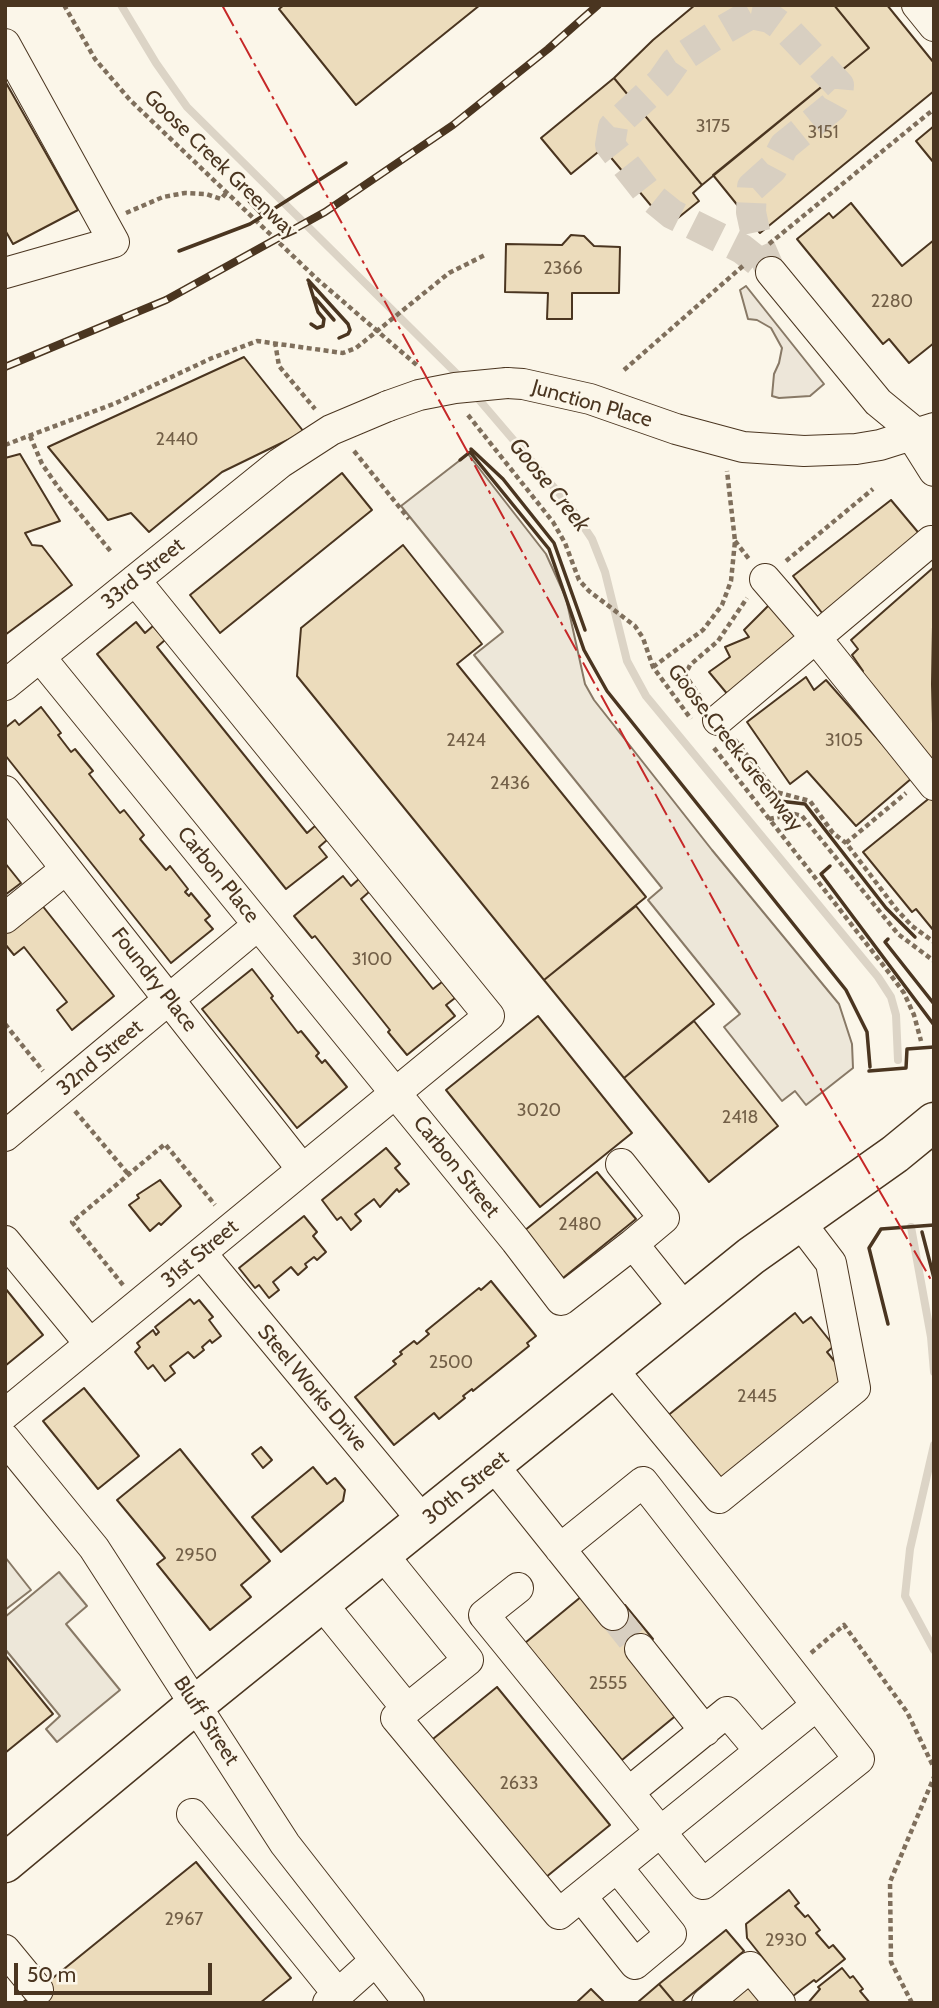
<!DOCTYPE html>
<html>
<head>
<meta charset="utf-8">
<style>
	body { margin:0 }
	#map { position:relative; width:939px; height:2008px; overflow:hidden; background:#fbf6e9; font-family:Cabin,sans-serif }
	canvas { display:block }
	.frame { position:absolute; inset:0; border:7px solid #4a3520; pointer-events:none }
	.scale { position:absolute; left:14px; top:1963px; width:198px; height:32px; box-sizing:border-box; border:4px solid #4a3520; border-top:0; padding-left:9px; font-size:21px; line-height:24px; white-space:nowrap; color:#4a3520; -webkit-text-stroke:5px #fbf6e9; paint-order:stroke }
</style>
</head>
<body>
<div id="map">
<canvas width="939" height="2008"></canvas>
<div class="frame"></div>
<div class="scale">50 m</div>
</div>
<script>
const g = document.querySelector('canvas').getContext('2d');
g.lineJoin = 'round';
function paint(path, color) { g.fillStyle = color; g.fill(path, 'evenodd'); }
const shape = rows => new Path2D(rows.map(r => 'M' + r).join(''));
function stroke(path, color, width, dash) { g.strokeStyle = color; g.lineWidth = width; g.lineCap = dash ? 'butt' : 'round'; g.setLineDash(dash || []); g.stroke(path); }
function write(font, color, halo, rows, align = 'center') {
  g.font = font + ' Cabin,sans-serif'; g.lineWidth = 5; g.setLineDash([]); g.textBaseline = 'middle'; g.strokeStyle = halo; g.fillStyle = color; for (const [text, x, y, turn = 0] of rows) {
    g.save(); g.translate(x, y); g.rotate((+turn || 0) * Math.PI / 180); g.textAlign = isNaN(turn) ? turn : align; if (halo) g.strokeText(text, 0, 0); g.fillText(text, 0, 0); g.restore();
  }
}
const green = shape([
	[746,286,824,384,810,396,779,398,772,396,774,374,779,363,782,348,771,328,757,320,748,319,740,290,746,286]
]);
const parking = shape([
	[468,454,546,554,566,598,585,684,594,700,712,850,839,1004,852,1044,853,1068,806,1105,795,1091,782,1101,724,1027,740,1014,648,900,662,888,474,655,503,632,401,506,468,454],
	[5,1557,31,1590,5,1610,5,1557],
	[59,1572,87,1606,66,1624,120,1690,57,1742,46,1729,60,1716,5,1649,5,1617,59,1572]
]);
const stream = shape([
	[121,5,156,63,187,107,462,379],
	[475,395,569,505,592,539,605,572,627,661,646,696,878,977,891,997,896,1015,898,1060],
	[911,1227,931,1337,934,1372],
	[934,1445,910,1549,905,1596,934,1650]
]);
const building = shape([
	[284,5,480,5,356,105,279,9,284,5],
	[695,5,834,5,869,48,702,185,614,78,653,40,695,5],
	[834,5,887,5,934,63,934,91,760,233,713,175,869,48,834,5],
	[614,78,702,185,693,193,699,201,668,226,603,148,571,174,541,138,614,78],
	[5,81,78,210,13,244,5,230,5,81],
	[934,126,934,163,916,141,934,126],
	[851,203,902,266,934,240,934,343,909,363,889,339,883,344,797,239,829,213,833,218,851,203],
	[571,235,584,236,594,246,620,247,619,293,572,293,572,319,547,319,548,293,505,292,506,244,562,245,571,235],
	[244,357,304,432,222,472,149,532,131,513,108,520,48,447,244,357],
	[20,454,60,521,25,533,32,545,42,546,72,585,5,635,5,458,20,454],
	[342,473,372,510,220,633,190,595,342,473],
	[891,500,922,537,826,618,793,576,891,500],
	[403,545,482,644,457,664,646,897,544,980,297,676,301,628,403,545],
	[934,567,932,684,934,764,860,672,863,671,852,655,858,649,851,640,934,567],
	[774,600,805,633,734,702,709,672,730,657,725,647,749,637,744,630,774,600],
	[136,622,145,633,153,626,165,640,157,647,307,833,315,826,327,840,319,847,327,857,286,889,97,654,136,622],
	[806,677,814,690,826,680,912,778,856,826,807,771,790,784,747,722,806,677],
	[41,707,61,733,58,735,71,752,75,749,93,771,89,774,120,813,124,810,144,835,140,839,166,870,170,866,188,889,185,892,189,896,191,893,210,916,205,920,213,929,171,963,5,755,5,728,15,720,19,725,41,707],
	[932,796,934,798,934,931,916,909,912,912,863,852,932,796],
	[5,863,21,883,5,895,5,863],
	[343,876,351,886,359,879,369,892,361,899,433,989,442,982,455,998,446,1005,455,1016,407,1055,388,1032,390,1030,315,936,312,938,294,916,343,876],
	[41,904,114,996,72,1030,57,1010,67,1002,24,947,14,955,5,944,5,933,41,904],
	[636,906,714,1004,624,1078,544,980,636,906],
	[252,969,273,996,271,998,298,1033,301,1031,319,1053,316,1056,322,1063,325,1060,347,1087,297,1128,202,1009,252,969],
	[538,1016,632,1133,540,1207,446,1090,538,1016],
	[694,1021,778,1126,709,1182,624,1078,694,1021],
	[386,1148,400,1164,395,1168,409,1184,399,1192,397,1189,380,1207,374,1199,355,1214,361,1221,351,1230,341,1217,337,1220,322,1200,386,1148],
	[597,1172,636,1219,563,1278,524,1231,597,1172],
	[160,1180,181,1206,161,1225,159,1223,150,1231,129,1205,139,1198,137,1195,160,1180],
	[304,1216,317,1232,313,1236,326,1252,317,1260,314,1257,305,1264,307,1267,298,1275,291,1267,273,1282,279,1290,269,1298,259,1285,255,1288,239,1268,304,1216],
	[491,1281,536,1336,527,1343,529,1346,473,1391,472,1389,463,1396,465,1398,439,1419,434,1413,394,1445,355,1397,396,1364,393,1361,402,1354,400,1352,414,1341,417,1344,429,1334,426,1331,479,1288,481,1290,491,1281],
	[5,1288,43,1335,5,1366,5,1288],
	[190,1299,194,1304,199,1300,213,1317,209,1320,221,1336,212,1343,210,1340,202,1347,204,1350,194,1358,188,1352,170,1366,175,1373,165,1381,153,1365,148,1369,135,1352,140,1347,137,1343,153,1330,156,1335,159,1332,155,1327,190,1299],
	[795,1313,803,1323,811,1317,834,1346,827,1352,848,1378,718,1482,666,1417,795,1313],
	[84,1388,139,1456,98,1489,43,1421,84,1388],
	[261,1447,272,1460,263,1468,252,1454,261,1447],
	[180,1449,270,1561,241,1585,251,1597,210,1630,157,1564,165,1558,117,1500,180,1449],
	[313,1467,327,1484,335,1478,345,1490,343,1501,281,1552,252,1517,313,1467],
	[582,1596,604,1622,625,1605,653,1639,632,1656,679,1713,622,1760,525,1643,582,1596],
	[5,1655,53,1714,5,1753,5,1655],
	[497,1687,610,1825,540,1882,428,1743,497,1687],
	[196,1862,291,1978,260,2003,22,2003,196,1862],
	[789,1890,799,1903,795,1906,805,1917,808,1915,820,1930,816,1933,829,1948,833,1945,845,1959,816,1982,814,1980,793,1996,747,1938,746,1924,789,1890],
	[726,1930,744,1951,681,2003,675,2003,659,1984,726,1930],
	[842,1968,850,1978,853,1976,863,1989,860,1991,870,2003,808,2003,820,1989,818,1987,842,1968],
	[659,1984,675,2003,638,2003,638,2002,659,1984],
	[749,1987,762,2003,729,2003,749,1987],
	[591,1989,605,2003,576,2003,591,1989]
]);
const minorTunnel = shape([
	[751,14,770,18,788,31,839,85,838,96,832,107,784,146,772,169,752,187,751,212,757,240,771,272,742,249,672,214,651,197,610,145,613,127,661,82,675,62,725,29,751,14],
	[613,1615,640,1649]
]);
const path = shape([
	[64,5,95,59,130,100,317,279,419,367],
	[126,213,163,197,185,193,206,194,221,199,227,192],
	[769,244,934,109],
	[275,342,279,366,315,409],
	[624,370,744,265],
	[468,415,553,522,565,543,579,580,589,591,635,626,643,638,653,667,691,719],
	[30,436,42,464,58,487,112,553],
	[5,445,116,403,212,358,257,341,343,353,356,348,449,273,487,254],
	[354,451,409,519],
	[735,541,749,559],
	[786,561,873,489],
	[653,667,703,630,722,605,731,581,735,541,727,471],
	[701,698,685,675,690,665,718,641,747,598],
	[735,740,776,792,810,801,833,833,846,843,897,910,912,926,934,942],
	[714,748,890,974,904,993,914,1015,921,1041],
	[769,819,794,814,802,816,898,934,934,961],
	[846,843,906,793],
	[5,1024,43,1071],
	[75,1111,129,1175],
	[123,1285,72,1222,165,1144,215,1205],
	[811,1653,844,1625,907,1712,934,1768],
	[912,2003,891,1962,890,1882,934,1777]
]);
const minor = shape([
	[917,5,934,26],
	[5,44,114,242,5,273],
	[771,272,878,402,917,434],
	[507,383,523,384,590,399,676,429,743,447,804,451,856,449,880,445,934,428],
	[912,436,934,471],
	[765,579,816,638,934,785],
	[40,657,516,1241,561,1300,633,1244,685,1309],
	[5,685,280,463,331,430,388,406],
	[718,720,931,541],
	[5,791,302,1169],
	[5,918,66,869],
	[5,1136,258,925],
	[621,1164,664,1218,633,1244],
	[5,1241,90,1344],
	[201,1253,424,1522],
	[612,1369,719,1498,855,1388,831,1263,799,1221],
	[5,1414,489,1016,135,580],
	[5,1439,94,1548,285,1844,409,2003],
	[493,1465,613,1615],
	[383,1555,468,1660,396,1718,559,1914,760,1751],
	[518,1588,484,1615,703,1884,859,1759,643,1482,560,1549],
	[322,1604,407,1709],
	[640,1649,705,1731],
	[629,1792,727,1712,760,1751,817,1705],
	[192,1814,338,1994],
	[581,1896,635,1964,671,1934,617,1867],
	[5,1950,38,1990],
	[328,2003,375,1961],
	[707,2003,750,1967,780,2003]
]);
const major = shape([
	[5,1863,195,1705,751,1256,895,1154,934,1122]
]);
const rail = shape([
	[5,367,166,300,325,212,453,125,548,49,598,5]
]);
const minorBridge = shape([
	[388,406,419,395,455,388,507,383]
]);
const wall = shape([
	[249,201,263,216],
	[179,251,250,224,346,163],
	[308,280,348,324,350,330,348,334,339,338],
	[309,283,318,312,324,319,323,326,317,328,311,324],
	[315,298,334,320],
	[471,449,503,479,554,543,585,630],
	[460,460,470,452,549,549,584,650,607,691,846,990,867,1032,870,1067],
	[681,683,708,718],
	[718,732,771,800,805,804,886,908,915,937],
	[830,866,821,874,934,1025],
	[888,939,885,942,934,1004],
	[869,1071,906,1068,907,1049,934,1047],
	[922,1232,934,1278],
	[888,1324,869,1248,881,1229,934,1225]
]);
const power = shape([
	[222,5,753,972,934,1285]
]);
const numberNames = [
	["3175",713,127],
	["3151",823,133],
	["2366",563,269],
	["2280",892,302],
	["2440",177,440],
	["2424",466,741],
	["3105",844,741],
	["2436",510,784],
	["3100",372,960],
	["3020",539,1111],
	["2418",740,1118],
	["2480",580,1225],
	["2500",451,1363],
	["2445",757,1397],
	["2950",196,1556],
	["2555",608,1684],
	["2633",519,1784],
	["2967",184,1920],
	["2930",786,1941]
];
const streetNames = [
	["Goose Creek Greenway",221,165,44],
	["Junction Place",592,404,16],
	["33rd Street",143,574,-39],
	["Goose Creek Greenway",735,748,52],
	["Carbon Place",218,875,51],
	["Foundry Place",154,980,52],
	["32nd Street",100,1058,-40],
	["Carbon Street",456,1167,51],
	["31st Street",200,1254,-40],
	["Steel Works Drive",312,1388,50],
	["30th Street",466,1488,-39],
	["Bluff Street",206,1721,57]
];
const waterNames = [
	["Goose Creek",549,485,51]
];
paint(green, '#ede6d9');
stroke(green, '#887966', 2);
paint(parking, '#ede7d9');
stroke(parking, '#887966', 2);
stroke(stream, '#dcd4c6', 8);
paint(building, '#ecdcbc');
stroke(building, '#4a3520', 2);
stroke(minorTunnel, '#d8cfc1', 30, [30, 15]);
stroke(minor, '#4a3520', 32);
stroke(major, '#4a3520', 41);
stroke(path, '#7f6f5c', 4.5, [5, 3.5]);
stroke(minor, '#fbf6e9', 30);
stroke(major, '#fbf6e9', 38);
stroke(rail, '#4a3520', 8);
stroke(rail, '#fbf6e9', 5, [16]);
stroke(minorBridge, '#4a3520', 32, []);
stroke(minorBridge, '#fbf6e9', 30);
stroke(wall, '#4a3520', 3.5);
stroke(power, '#c62828', 2, [24, 5, 3.5, 5]);
write('18px', '#725f47', null, numberNames);
write('21px', '#4a3520', '#fbf6e9', streetNames);
write('italic 23px', '#4a3520', '#fbf6e9', waterNames);
</script>
</body>
</html>
